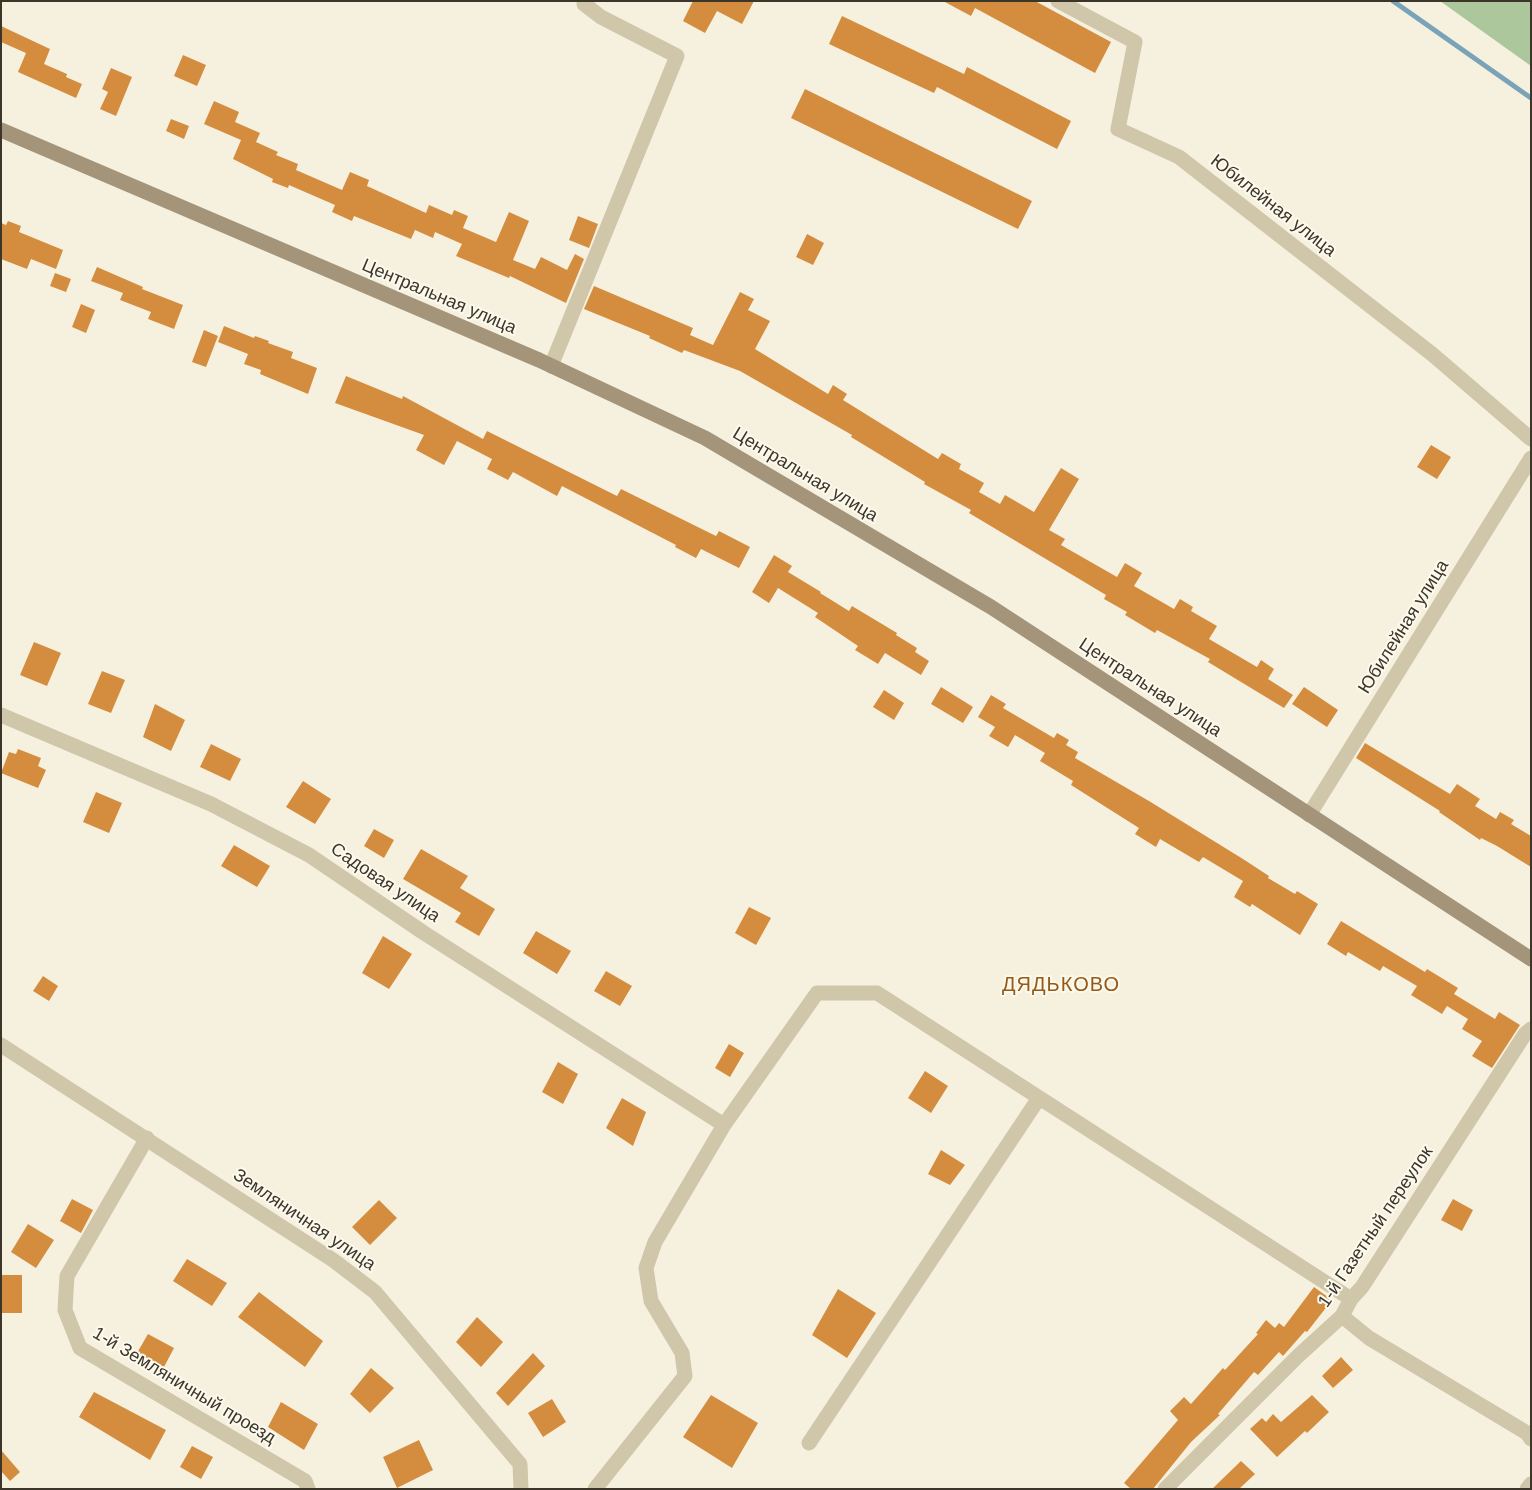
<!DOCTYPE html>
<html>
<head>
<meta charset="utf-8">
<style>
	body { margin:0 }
	#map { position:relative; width:1532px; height:1490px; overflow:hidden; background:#f6f1df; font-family:Arial,sans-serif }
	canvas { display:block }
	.frame { position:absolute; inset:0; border:2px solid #3c3529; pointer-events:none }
</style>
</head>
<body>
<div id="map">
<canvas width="1532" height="1490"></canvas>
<div class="frame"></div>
</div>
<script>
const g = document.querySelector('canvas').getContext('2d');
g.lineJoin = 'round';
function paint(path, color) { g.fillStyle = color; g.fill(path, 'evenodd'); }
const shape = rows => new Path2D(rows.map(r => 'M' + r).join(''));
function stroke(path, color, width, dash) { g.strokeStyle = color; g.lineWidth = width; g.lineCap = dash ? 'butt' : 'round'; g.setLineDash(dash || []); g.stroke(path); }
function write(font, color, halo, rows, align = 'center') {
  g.font = font + ' Arial,sans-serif'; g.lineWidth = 4; g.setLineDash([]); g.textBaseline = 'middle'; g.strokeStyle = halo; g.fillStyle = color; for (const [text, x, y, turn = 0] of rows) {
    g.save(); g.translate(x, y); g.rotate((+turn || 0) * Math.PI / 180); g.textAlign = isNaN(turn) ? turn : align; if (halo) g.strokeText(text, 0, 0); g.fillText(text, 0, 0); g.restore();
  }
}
const green = shape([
	[1440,1,1531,1,1531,66]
]);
const stream = shape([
	[1393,1,1531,98]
]);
const building = shape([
	[693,1,754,1,742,24,717,11,705,33,683,21],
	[943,1,1035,1,1111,42,1095,73,975,8,971,16],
	[842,16,964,74,967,67,1071,121,1057,149,937,87,934,93,829,44],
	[1,26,50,49,44,64,67,74,66,77,82,84,76,98,18,72,26,53,1,42],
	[183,55,206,65,197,86,174,76],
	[111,68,132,77,116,116,100,109,108,92,102,89],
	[805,89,1032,201,1018,229,791,118],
	[214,101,239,112,235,122,260,133,256,142,278,152,276,155,298,164,296,170,342,190,350,172,369,180,367,186,426,213,429,205,452,215,454,210,468,216,463,228,496,242,509,212,529,221,513,260,535,269,541,257,567,270,575,254,584,259,566,303,510,276,509,278,456,256,462,244,435,232,433,238,415,230,411,239,354,216,352,221,332,212,335,205,289,185,288,188,272,182,273,179,233,159,241,140,204,124],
	[171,119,189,126,184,139,166,131],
	[578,216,598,224,589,248,569,240],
	[8,221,21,226,19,232,63,250,56,269,31,259,27,269,1,259,1,223,6,225],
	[807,234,824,243,813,265,796,257],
	[97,267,143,287,142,289,183,305,174,329,148,319,151,312,120,300,123,293,91,281],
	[55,273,71,279,66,292,50,286],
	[594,286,693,328,690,335,713,345,740,292,754,299,748,310,770,321,755,349,828,394,833,385,847,394,843,400,938,459,942,453,961,464,959,469,984,483,979,492,1000,504,1005,495,1034,512,1061,468,1079,479,1049,530,1065,539,1061,545,1117,577,1125,563,1142,573,1134,586,1174,609,1180,599,1193,607,1191,611,1217,626,1209,639,1257,667,1261,660,1274,669,1268,679,1293,695,1284,708,1208,662,1210,659,1157,630,1155,633,1125,615,1127,612,1104,599,1106,595,969,513,971,510,924,484,925,482,851,437,852,435,740,371,684,350,682,353,649,338,650,336,584,309],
	[81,304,95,310,86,333,72,327],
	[224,326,254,338,255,336,269,341,268,343,293,352,291,358,317,368,308,394,260,374,261,370,244,364,248,354,218,342],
	[204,330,218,336,206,367,192,362],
	[346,376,402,399,403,396,483,439,487,431,617,496,621,489,716,536,719,531,750,547,739,568,701,549,696,558,675,547,676,545,562,486,557,496,513,472,508,480,487,469,492,459,457,441,444,465,416,450,424,435,335,403],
	[1431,445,1451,457,1437,479,1417,467],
	[774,555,792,566,788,572,821,592,820,593,849,611,852,606,897,633,896,635,917,648,915,652,929,661,921,675,885,653,878,664,855,650,858,646,815,617,818,613,778,588,769,603,752,592],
	[34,642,61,653,47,686,20,675],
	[102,671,125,680,111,713,88,704],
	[941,687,973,707,963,723,931,704],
	[1304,687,1338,710,1327,727,1292,704],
	[884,690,904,703,894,720,873,707],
	[991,695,1006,704,1003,708,1054,738,1057,733,1069,740,1066,745,1078,752,1075,758,1149,801,1243,859,1269,876,1268,878,1295,894,1297,891,1318,904,1300,935,1252,904,1250,907,1234,897,1243,881,1203,857,1199,862,1160,839,1156,847,1135,834,1139,828,1071,785,1073,781,1040,761,1045,753,1015,735,1008,747,989,736,995,727,978,717],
	[155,704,185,720,171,751,143,737],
	[1365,743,1450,794,1457,784,1480,799,1475,806,1496,819,1500,812,1514,820,1511,824,1531,836,1531,867,1497,846,1481,838,1480,840,1439,812,1440,811,1356,758],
	[211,744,241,759,230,781,200,767],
	[18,749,41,758,38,766,46,770,38,788,1,773,9,752,16,754],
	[303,781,331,799,315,824,286,807],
	[96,792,122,803,109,833,83,822],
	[374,829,394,840,384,858,364,846],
	[234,845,270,866,257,887,221,866],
	[421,849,468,876,460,888,495,909,479,936,455,922,461,913,403,879],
	[749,907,771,918,756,945,735,933],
	[1341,921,1425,972,1427,969,1458,988,1454,994,1495,1019,1499,1012,1520,1025,1492,1068,1472,1056,1482,1041,1462,1029,1468,1019,1447,1006,1442,1014,1411,995,1417,986,1383,966,1380,971,1348,952,1346,956,1327,944],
	[536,931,571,951,557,974,523,953],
	[383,936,412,954,389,989,362,973],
	[606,971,632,986,620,1006,594,991],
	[43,976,58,986,49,1001,33,991],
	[729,1044,744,1053,730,1077,715,1068],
	[558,1062,578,1074,563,1104,542,1092],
	[925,1071,948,1086,931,1113,908,1098],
	[622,1098,646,1112,633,1146,606,1128],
	[941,1150,965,1165,950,1185,928,1174],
	[72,1199,93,1210,81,1233,60,1221],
	[1453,1199,1473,1210,1462,1231,1441,1220],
	[379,1200,397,1218,370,1245,352,1227],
	[28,1224,54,1240,36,1268,11,1252],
	[187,1259,227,1283,212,1306,173,1281],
	[1,1275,22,1275,22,1313,1,1313],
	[1314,1287,1332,1300,1307,1332,1305,1331,1283,1356,1279,1352,1258,1375,1254,1372,1218,1414,1220,1415,1191,1442,1153,1489,1131,1489,1124,1483,1178,1420,1170,1411,1184,1397,1191,1404,1223,1368,1225,1370,1258,1334,1256,1333,1266,1320,1275,1328,1279,1323,1284,1327],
	[838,1289,876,1313,847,1358,812,1335],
	[259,1292,323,1341,305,1367,238,1317],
	[477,1317,503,1342,481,1367,456,1342],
	[148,1334,174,1348,164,1367,137,1353],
	[533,1353,545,1366,508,1406,496,1393],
	[1341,1357,1353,1370,1333,1388,1322,1376],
	[371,1368,394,1388,370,1413,350,1394],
	[94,1392,166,1430,150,1460,79,1417],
	[711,1395,758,1423,732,1468,683,1437],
	[1312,1395,1329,1412,1307,1433,1305,1431,1277,1457,1250,1429,1262,1418,1266,1422,1273,1414,1281,1422],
	[552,1399,566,1422,543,1437,528,1413],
	[281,1402,318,1424,304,1450,268,1427],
	[419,1440,433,1470,397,1488,383,1457],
	[192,1446,213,1457,201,1479,180,1467],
	[1,1450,20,1472,10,1481,1,1471],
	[1241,1461,1255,1474,1239,1489,1212,1489]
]);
const street = shape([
	[1058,1,1135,42,1118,129,1179,157,1432,354,1531,439],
	[551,366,677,56,601,17,584,4],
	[1,715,211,804,309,855,424,933,724,1125],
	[1309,815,1531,458],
	[1,1045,333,1260,375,1292,520,1464,521,1489],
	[147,1138,67,1276,65,1310,80,1348,305,1481,308,1489],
	[1342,1316,1369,1338,1527,1433,1531,1439],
	[809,1443,1039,1098],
	[595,1489,685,1376,682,1353,651,1301,646,1268,655,1242,724,1125,817,993,877,993,1351,1299],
	[1165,1489,1298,1356,1342,1316,1351,1299,1362,1287,1525,1034,1531,1029],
	[1527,1489,1531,1484]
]);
const secondary = shape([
	[1,130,539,360,705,438,991,607,1531,959]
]);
const streetNames = [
	["Юбилейная улица",1273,206,38],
	["Центральная улица",439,297,23],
	["Центральная улица",805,475,31],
	["Юбилейная улица",1404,627,-58],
	["Центральная улица",1150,688,33],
	["Садовая улица",385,883,34],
	["Земляничная улица",304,1220,34],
	["1-й Газетный переулок",1376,1227,-56],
	["1-й Земляничный проезд",184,1386,31]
];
const quarterNames = [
	["ДЯДЬКОВО",1061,985]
];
paint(green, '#adc79d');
stroke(stream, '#7aa3b7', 5);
paint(building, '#d48d3f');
stroke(street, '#d0c6a9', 15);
stroke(secondary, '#a4957a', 15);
write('18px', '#3c3529', '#fcf9ed', streetNames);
g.letterSpacing = '1px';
write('20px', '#965918', '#fcf9ed', quarterNames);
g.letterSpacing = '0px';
</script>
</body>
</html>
